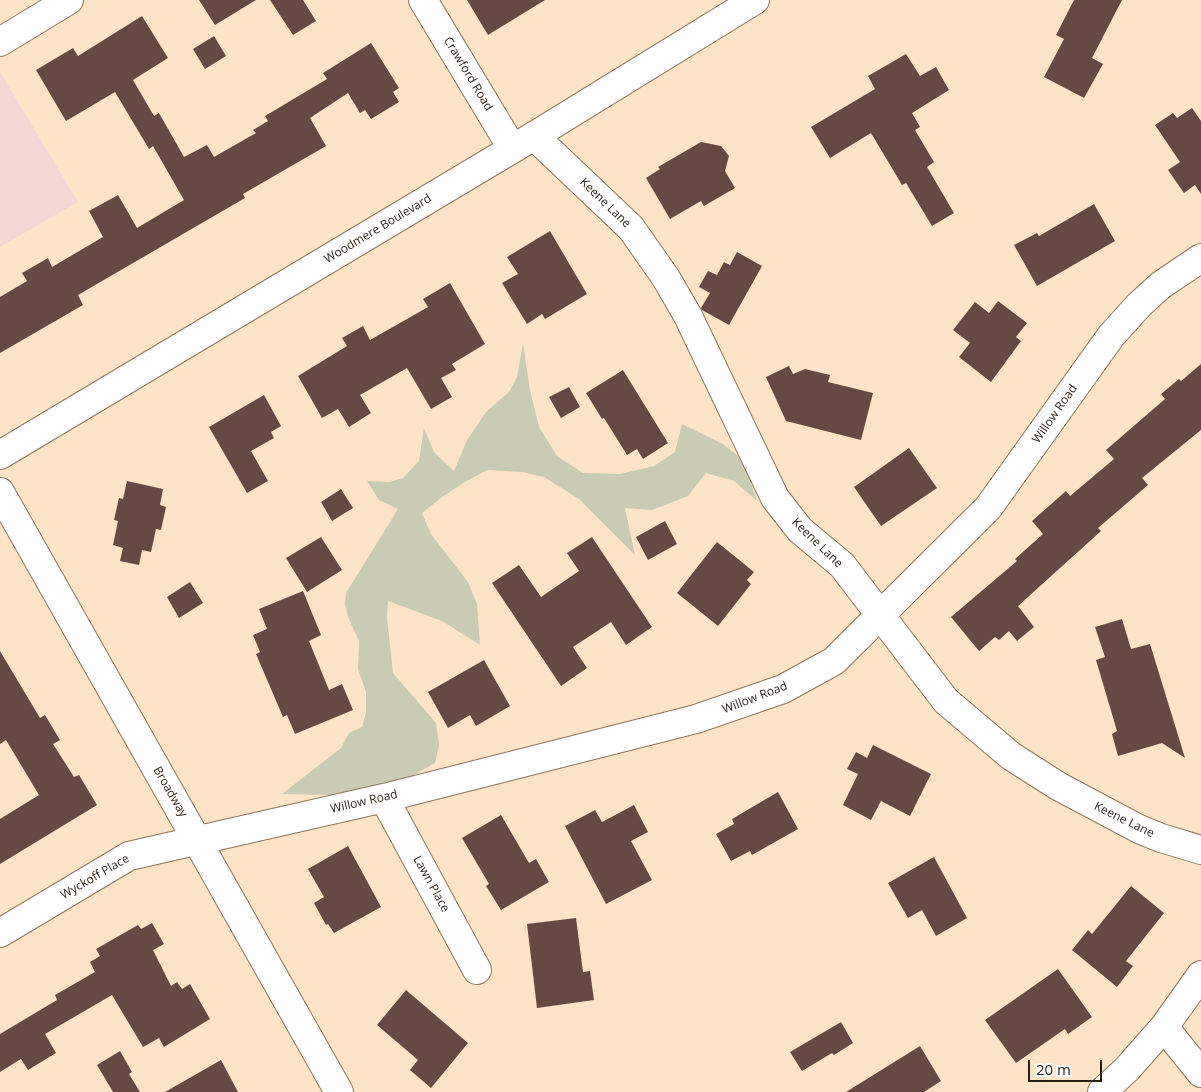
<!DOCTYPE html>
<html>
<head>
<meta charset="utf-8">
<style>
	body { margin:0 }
	#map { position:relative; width:1201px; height:1092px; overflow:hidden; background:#fde4c7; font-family:"Open Sans",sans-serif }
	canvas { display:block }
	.scale { position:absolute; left:1028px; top:1060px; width:74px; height:22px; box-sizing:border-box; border:2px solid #281f15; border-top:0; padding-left:6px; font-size:15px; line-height:18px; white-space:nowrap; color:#281f15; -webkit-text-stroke:4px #fff; paint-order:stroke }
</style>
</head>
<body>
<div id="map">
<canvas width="1201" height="1092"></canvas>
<div class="scale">20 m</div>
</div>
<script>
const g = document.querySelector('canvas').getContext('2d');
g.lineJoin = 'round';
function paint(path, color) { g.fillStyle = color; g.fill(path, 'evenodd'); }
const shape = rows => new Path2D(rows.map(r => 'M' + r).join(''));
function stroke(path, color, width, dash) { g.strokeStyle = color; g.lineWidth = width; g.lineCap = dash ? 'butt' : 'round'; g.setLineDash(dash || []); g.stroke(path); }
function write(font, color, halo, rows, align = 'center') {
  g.font = font + ' "Open Sans",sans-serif'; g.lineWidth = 5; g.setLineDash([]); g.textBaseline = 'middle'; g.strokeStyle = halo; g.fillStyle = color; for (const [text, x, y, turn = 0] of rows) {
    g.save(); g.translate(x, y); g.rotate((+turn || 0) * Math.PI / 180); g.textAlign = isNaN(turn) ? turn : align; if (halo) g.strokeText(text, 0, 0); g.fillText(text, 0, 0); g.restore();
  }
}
const commercial = shape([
	[0,72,78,202,0,247]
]);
const green = shape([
	[523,343,530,390,539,427,557,456,583,473,620,474,654,466,675,452,682,424,723,444,744,461,757,501,734,481,706,473,688,496,652,510,625,508,635,555,579,499,544,477,522,472,487,470,465,482,442,497,422,513,431,534,468,582,477,604,480,645,442,621,388,601,387,617,393,673,436,723,439,745,435,763,412,776,380,789,329,795,282,794,341,748,349,733,362,727,366,713,366,692,358,669,359,641,348,617,345,604,346,593,398,509,379,500,367,481,389,482,403,478,419,461,424,428,434,452,454,471,467,440,486,412,509,392,517,377]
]);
const building = shape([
	[199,0,256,0,215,25],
	[270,0,303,0,316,21,293,35],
	[467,0,545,0,488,35],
	[1074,0,1122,0,1092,58,1103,64,1084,98,1044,77,1064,39,1056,35],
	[142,16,168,58,133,80,154,116,159,113,184,157,207,145,214,157,256,133,253,130,268,121,265,116,327,79,323,73,371,43,399,88,393,92,399,102,371,119,365,110,360,113,348,93,310,118,326,146,243,194,245,198,78,295,83,305,0,353,0,297,27,281,22,273,48,258,52,267,103,237,89,211,118,195,137,228,184,200,153,146,149,149,115,92,66,121,36,70,73,48,78,56],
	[214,36,226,56,205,69,193,49],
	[906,54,920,76,936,67,949,90,912,113,920,127,915,130,934,162,927,167,954,213,932,226,906,183,902,185,871,133,830,158,811,127,875,89,868,76],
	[1192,108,1201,121,1201,194,1195,185,1184,193,1168,170,1180,162,1155,125,1173,113,1177,118],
	[701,142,721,146,729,156,725,171,735,188,704,206,701,201,670,219,646,178,660,169,658,167],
	[1094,204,1115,241,1037,286,1014,245,1037,233,1039,236],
	[550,231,587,294,545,319,542,314,527,324,502,283,518,274,507,257],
	[737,252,762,266,729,325,702,310,701,308,710,293,699,287,708,271,717,275,724,262,730,265],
	[450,283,485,344,452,364,456,370,441,378,452,397,431,409,407,368,360,395,371,413,349,427,338,409,322,418,298,376,347,346,342,338,363,326,370,340,428,307,423,299],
	[998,301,1027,323,1016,337,1021,341,991,382,959,357,970,343,953,330,975,302,989,313],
	[1201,364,1201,430,1142,478,1148,485,1098,528,1101,531,1018,606,1034,627,1017,641,1009,631,999,640,995,637,979,651,951,617,1017,561,1015,559,1043,534,1032,521,1066,491,1070,496,1114,459,1106,450,1165,399,1161,394,1179,379,1181,381],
	[789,366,793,374,805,369,830,375,828,382,873,393,861,440,786,421,766,377],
	[623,370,668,443,643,459,637,449,627,455,604,418,602,419,586,393],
	[569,387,580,407,561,418,549,397],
	[264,395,281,426,271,432,274,438,251,451,268,481,247,493,209,427],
	[909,448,937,488,881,526,854,487],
	[127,481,163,489,160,505,166,507,161,530,156,529,151,552,142,550,139,565,120,561,123,548,113,545,118,521,114,520,119,498,123,499],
	[341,489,353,508,332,521,321,502],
	[665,521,677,544,648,560,636,537],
	[321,537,342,570,307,592,286,558],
	[592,537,652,627,626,645,611,622,573,647,587,668,561,686,492,583,519,565,541,597,579,571,567,553],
	[717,542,754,572,747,580,751,584,718,626,677,593],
	[190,582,203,603,179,618,167,597],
	[303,591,321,635,309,641,329,690,342,684,353,710,295,734,287,715,283,717,256,654,260,652,253,635,267,629,259,609],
	[1122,619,1131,649,1150,644,1185,758,1162,743,1118,756,1112,734,1117,731,1096,660,1105,657,1095,627],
	[0,651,40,718,45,715,60,740,53,744,74,777,79,775,97,805,0,864,0,819,39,795,6,740,0,744],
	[484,660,510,706,476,726,470,715,448,728,428,692],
	[873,745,931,774,910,816,881,801,871,820,843,805,858,774,847,769,856,752,867,758],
	[778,792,798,829,752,855,750,851,731,861,716,834,734,824,732,819],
	[634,805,648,832,631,841,652,880,606,904,565,826,595,810,602,822],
	[501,815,529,863,536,859,549,882,501,910,486,886,489,884,462,838],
	[348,846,381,907,334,933,328,924,326,925,314,903,324,897,308,869],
	[934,857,967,918,936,936,922,910,908,918,888,883],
	[1131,886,1164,913,1126,961,1133,966,1117,987,1072,950,1088,930,1092,934],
	[576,918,583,972,590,971,594,1000,537,1008,527,924],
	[152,923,164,944,153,950,171,986,177,982,182,989,190,984,210,1019,164,1047,159,1038,143,1047,112,995,45,1034,56,1053,28,1070,21,1059,0,1072,0,1034,57,1000,55,995,95,972,90,962,100,956,96,949,138,925,141,929],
	[1058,969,1092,1017,1068,1034,1065,1029,1016,1063,985,1020],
	[406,990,468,1043,431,1088,410,1070,418,1060,377,1025],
	[841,1022,853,1043,834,1055,832,1053,802,1071,790,1052],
	[920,1046,941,1081,924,1092,846,1092],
	[120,1051,132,1072,129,1074,140,1092,113,1092,97,1065],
	[221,1060,238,1092,165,1092]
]);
const street = shape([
	[423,0,512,148],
	[0,42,69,0],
	[534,136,631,228,666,278,688,316,775,498,800,530,842,565,946,701,1011,756,1058,786,1139,829,1161,838,1201,850],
	[384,798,477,970],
	[0,933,129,856,384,798,696,719,783,689,834,661,988,508,1111,336,1139,305,1161,285,1201,258],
	[1164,1027,1201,1073],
	[1102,1092,1127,1069,1164,1027,1201,975]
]);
const secondary = shape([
	[0,455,534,136,755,0],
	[0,492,339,1092]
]);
const streetNames = [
	["Crawford Road",468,74,59],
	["Keene Lane",605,203,44],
	["Woodmere Boulevard",378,229,-31],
	["Willow Road",1055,414,-55],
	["Keene Lane",817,543,44],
	["Willow Road",755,698,-21],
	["Broadway",170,792,60],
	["Willow Road",364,802,-13],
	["Keene Lane",1124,820,26],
	["Wyckoff Place",95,877,-30],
	["Lawn Place",431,884,61]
];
paint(commercial, '#f2d7d5');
paint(green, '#c9ccb2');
paint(building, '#674944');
stroke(street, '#8b755b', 30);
stroke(secondary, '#8b755b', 30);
stroke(street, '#fff', 28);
stroke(secondary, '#fff', 28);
write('12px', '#281f15', '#fff', streetNames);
</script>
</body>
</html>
